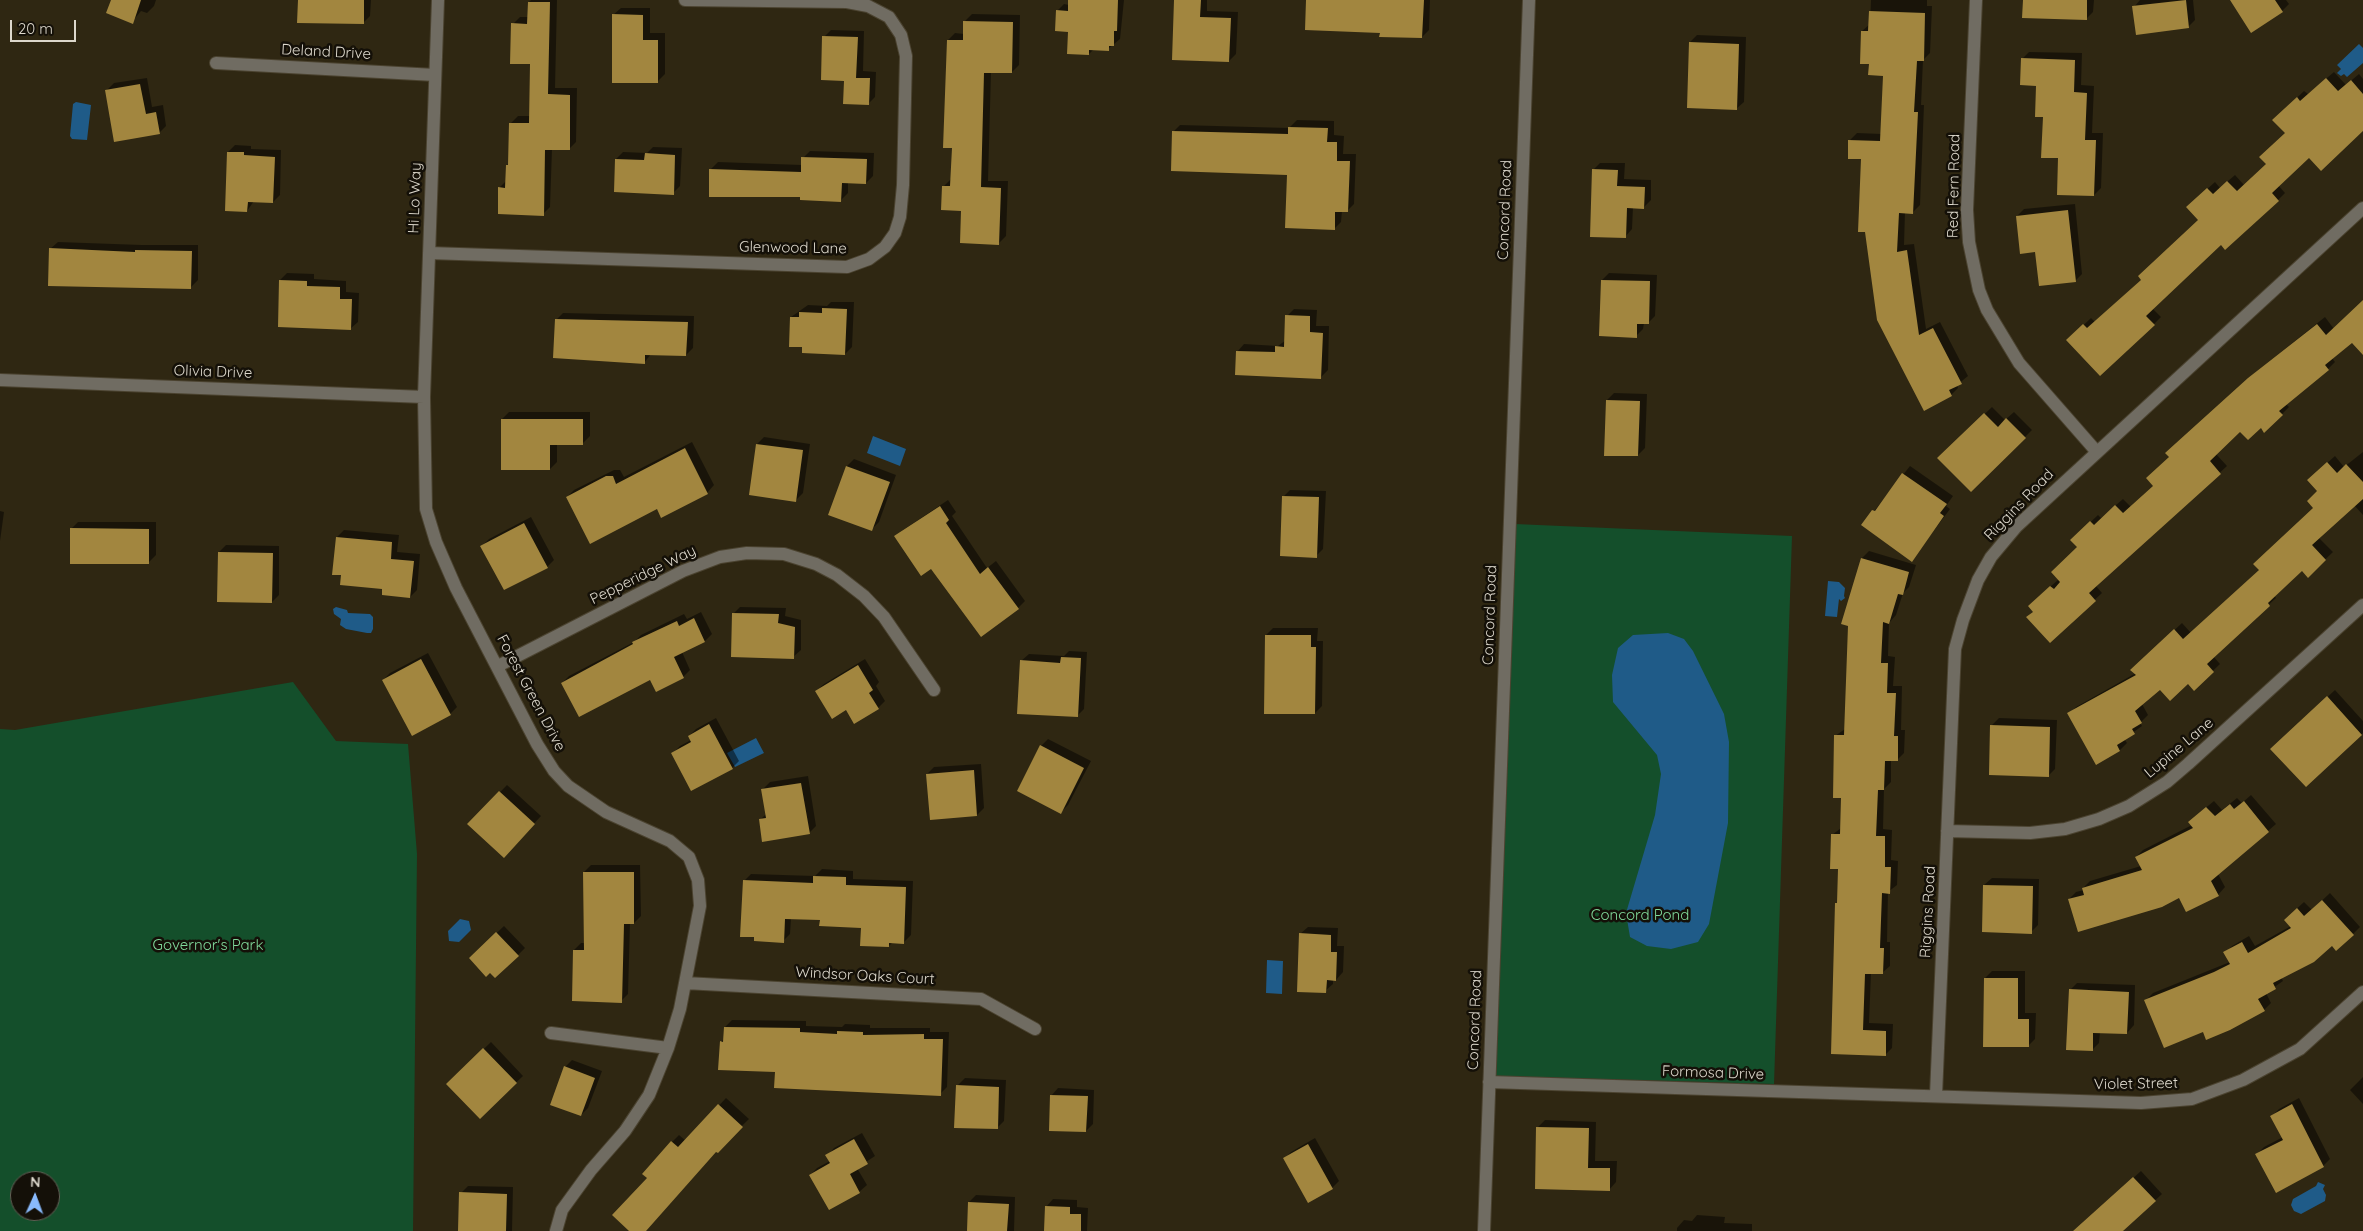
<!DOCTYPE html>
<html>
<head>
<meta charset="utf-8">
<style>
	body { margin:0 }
	#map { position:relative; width:2363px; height:1231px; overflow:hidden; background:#2f2712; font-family:Quicksand,sans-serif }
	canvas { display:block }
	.north { position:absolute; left:10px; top:1171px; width:50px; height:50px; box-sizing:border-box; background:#141008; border:1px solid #646056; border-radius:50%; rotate:2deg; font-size:14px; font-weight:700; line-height:20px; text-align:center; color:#ddd8cc }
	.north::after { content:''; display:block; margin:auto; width:18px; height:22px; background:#89bafc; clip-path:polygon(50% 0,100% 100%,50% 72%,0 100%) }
	.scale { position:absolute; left:10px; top:20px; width:66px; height:22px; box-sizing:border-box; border:2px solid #ddd8cc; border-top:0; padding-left:6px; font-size:15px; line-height:18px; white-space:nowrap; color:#ddd8cc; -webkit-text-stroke:4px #141008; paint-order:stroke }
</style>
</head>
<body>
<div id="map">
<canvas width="2363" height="1231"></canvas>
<div class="north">N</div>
<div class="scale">20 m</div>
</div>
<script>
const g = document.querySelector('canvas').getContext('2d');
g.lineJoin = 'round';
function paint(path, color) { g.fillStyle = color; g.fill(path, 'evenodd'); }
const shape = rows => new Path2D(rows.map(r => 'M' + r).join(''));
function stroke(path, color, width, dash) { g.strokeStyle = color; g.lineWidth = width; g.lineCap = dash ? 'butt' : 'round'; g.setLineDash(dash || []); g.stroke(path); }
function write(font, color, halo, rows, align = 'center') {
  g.font = font + ' Quicksand,sans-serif'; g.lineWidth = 5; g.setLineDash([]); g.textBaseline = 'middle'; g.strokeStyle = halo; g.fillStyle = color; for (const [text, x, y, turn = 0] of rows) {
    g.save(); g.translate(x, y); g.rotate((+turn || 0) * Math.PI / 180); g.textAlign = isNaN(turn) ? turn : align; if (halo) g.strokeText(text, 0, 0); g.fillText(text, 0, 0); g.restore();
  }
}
const green = shape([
	[1515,524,1792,536,1774,1084,1495,1076],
	[293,682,336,741,408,744,417,854,413,1231,0,1231,0,729,15,730],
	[20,1181,50,1181,50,1211,20,1211]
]);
const water = shape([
	[2359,44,2363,48,2363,63,2347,77,2344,74,2341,76,2337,73,2341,69,2337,65],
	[76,102,91,105,87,140,72,139,70,136,73,104],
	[873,436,906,449,900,466,867,453],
	[1828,581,1839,582,1845,588,1844,596,1845,598,1841,601,1839,599,1837,617,1825,616],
	[336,607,347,610,348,613,370,614,373,617,373,629,371,633,367,633,346,629,340,625,341,619,334,614,333,609],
	[1668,633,1684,639,1693,651,1724,714,1729,742,1728,823,1709,924,1698,942,1671,949,1647,946,1630,937,1626,913,1655,815,1661,774,1657,755,1613,702,1612,675,1618,648,1633,635],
	[756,738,764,753,735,767,727,753],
	[460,919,469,921,471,930,459,942,449,941,448,931],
	[1267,960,1283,961,1282,994,1266,993],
	[2318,1182,2325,1185,2323,1189,2326,1195,2325,1201,2301,1214,2294,1211,2291,1205,2293,1199,2316,1186]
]);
const shadow = shape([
	[112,0,156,0,154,6,147,13,141,11,132,22],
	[299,0,371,0,370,16,363,23],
	[531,0,557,0,555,88,577,88,576,142,569,149,552,149,550,207,543,214,499,188,506,181,507,165,510,163,511,123,518,116,530,116,531,63,513,24,520,17,528,17,529,2],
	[1069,0,1124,0,1120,39,1108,49,1094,49,1089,54,1069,30,1057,11,1064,4,1069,5],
	[1176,0,1207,0,1207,11,1238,12,1236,54,1229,61],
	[1307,0,1430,0,1429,30,1422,37,1381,32],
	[1871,0,1927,0,1927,6,1932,6,1930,53,1923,60,1921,105,1924,105,1920,205,1913,212,1905,212,1904,245,1914,244,1926,329,1940,322,1968,376,1957,385,1958,388,1951,395,1925,409,1862,158,1850,140,1857,133,1882,134,1884,75,1870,63,1862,31,1870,24],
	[2024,0,2094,0,2093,12,2086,19],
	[2140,0,2193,0,2195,20,2188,27,2134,7],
	[2232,0,2286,0,2289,4,2282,11],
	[621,8,650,8,650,33,665,33,665,74,657,82,613,15],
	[972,14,1020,15,1019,65,1012,72,991,72,988,181,1008,181,1006,236,999,243,962,209,944,186,951,179,953,147,948,40,955,33,964,34,965,21],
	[831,30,864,31,863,71,876,72,875,97,868,104,845,80,824,37],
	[1697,35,1746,37,1744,102,1736,109,1690,42],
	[2029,52,2082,53,2081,85,2094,86,2092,133,2103,133,2101,188,2094,195,2059,157,2037,85,2022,59],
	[2334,72,2346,85,2359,74,2363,79,2363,131,2321,169,2309,156,2278,185,2285,193,2278,200,2225,248,2221,244,2152,308,2161,317,2154,324,2068,340,2091,318,2095,322,2143,280,2199,220,2195,200,2215,182,2220,188,2235,175,2244,185,2268,164,2286,133,2274,120,2304,91,2308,94],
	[147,78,152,107,163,105,166,126,159,133,107,90,114,83],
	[1297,120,1334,121,1334,135,1344,136,1343,154,1356,154,1354,204,1347,211,1342,211,1341,222,1334,229,1288,174,1173,132,1180,125,1289,128],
	[235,145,251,146,251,149,281,150,280,195,273,202,254,201,247,211,228,152],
	[653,147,682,148,680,186,673,193,616,159,623,152,647,153],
	[810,151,874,153,873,176,866,183,848,182,848,193,841,200,801,196,710,170,718,162,802,165,803,158],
	[1600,163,1625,163,1624,179,1651,180,1651,200,1644,207,1633,207,1632,229,1625,237,1593,170],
	[2075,204,2082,274,2075,281,2036,251,2017,216,2024,209],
	[58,242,142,245,198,245,198,280,191,287,50,249],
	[287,273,314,274,314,279,346,281,346,292,359,293,358,322,350,329,280,280],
	[1609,273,1657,275,1655,316,1648,323,1644,323,1643,329,1636,336,1602,280],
	[831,302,854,302,852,347,845,354,791,317,808,305,827,306],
	[2363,302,2363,353,2352,342,2332,358,2335,362,2328,369,2286,404,2289,407,2282,414,2261,427,2240,431,2216,454,2227,466,2096,586,2102,593,2050,641,2034,611,2036,599,2058,580,2062,583,2079,547,2079,533,2098,515,2101,518,2123,499,2131,507,2155,486,2257,371,2325,317,2334,329],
	[1294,309,1317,310,1316,326,1329,326,1328,370,1321,377,1237,352,1244,344,1278,346,1286,340,1287,316],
	[563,313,694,316,693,348,686,355,651,354,644,363,556,320],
	[1614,393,1647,394,1645,448,1638,455,1607,400],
	[1992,407,2005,420,2014,412,2032,430,1971,491,1939,458],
	[509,412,590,412,590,436,583,443,557,443,557,462,550,469,502,419],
	[764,437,810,444,803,493,796,500,757,444],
	[692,442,714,485,707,493,662,516,658,508,567,497,574,490,614,470,620,470,624,477],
	[2363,452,2363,515,2354,505,2319,538,2333,552,2308,576,2302,570,2274,595,2276,598,2213,656,2220,664,2194,689,2188,682,2160,688,2142,704,2148,715,2140,723,2142,726,2124,739,2127,743,2120,750,2096,763,2069,714,2076,707,2136,673,2139,663,2182,623,2191,633,2260,570,2315,508,2318,491,2316,473,2335,456,2344,467],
	[854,459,896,475,879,522,872,529,829,514,847,466],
	[1910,466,1953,496,1946,506,1950,509,1912,560,1863,525],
	[1290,490,1326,491,1323,549,1316,556,1283,497],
	[948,500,956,512,952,516,987,568,996,561,1025,601,1018,608,932,568,896,537,903,530],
	[0,511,4,512,0,541],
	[531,517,554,560,547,567,482,546,489,539],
	[78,522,156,522,156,555,149,562,71,529],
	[344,530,399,535,397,552,420,554,417,590,410,597,342,574,337,537],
	[226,545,279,546,279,595,272,602,219,552],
	[1869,551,1916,565,1909,587,1903,593,1896,615,1889,623,1888,656,1895,657,1893,686,1902,686,1901,730,1905,730,1904,753,1897,760,1891,760,1891,782,1884,789,1883,829,1892,830,1891,860,1898,861,1897,885,1888,892,1887,942,1890,942,1890,966,1882,973,1871,973,1869,1023,1893,1024,1892,1048,1885,1055,1832,1053,1836,904,1838,901,1839,868,1832,835,1841,828,1842,797,1835,736,1845,729,1862,558],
	[740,607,786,608,785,616,801,620,801,650,793,657,733,614],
	[701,612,712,634,705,641,682,652,690,670,683,677,562,683,569,676,634,642,641,635,684,614,687,619],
	[1273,628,1318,628,1317,641,1323,641,1322,706,1315,713,1266,635],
	[1069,651,1087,652,1084,709,1077,716,1021,661,1029,654,1064,656],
	[428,653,457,707,450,714,383,680,390,673],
	[865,659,879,682,876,686,885,701,878,708,846,708,816,691,824,684],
	[2335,690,2363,721,2363,733,2306,785,2279,742],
	[716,718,739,761,732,768,673,753,680,746,691,740,689,736,696,729],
	[1999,718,2057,720,2055,769,2048,776,1992,725],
	[1048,739,1091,761,1068,805,1061,812,1041,746],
	[981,764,984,808,977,815,927,774,934,767],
	[808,776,816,826,809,833,760,820,767,813,763,789,770,782],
	[507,785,541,816,504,856,469,824],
	[2251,795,2276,824,2218,874,2225,887,2218,895,2069,899,2076,892,2084,890,2083,888,2090,881,2141,866,2136,857,2143,850,2192,825,2197,815,2214,801,2222,810,2237,798,2242,803],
	[591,865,640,865,641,916,634,923,630,923,628,994,621,1001,574,950,581,943,585,943,584,872],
	[822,869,853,871,853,879,913,881,911,935,904,942,893,942,889,946,862,927,821,919,791,918,790,934,783,941,744,881,751,874,815,876],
	[1992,878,2039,879,2038,925,2031,932,1984,885],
	[2330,893,2360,927,2353,934,2332,944,2281,977,2283,981,2266,993,2271,1003,2264,1010,2203,1030,2146,1000,2153,993,2230,962,2225,953,2232,946,2249,936,2255,946,2291,926,2292,913,2304,902,2312,910],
	[504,926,525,948,518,955,478,951],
	[1308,927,1338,928,1337,946,1344,946,1343,972,1336,980,1333,979,1333,984,1325,991,1300,934],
	[1992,971,2025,971,2025,1013,2036,1013,2035,1039,2028,1046,1985,978],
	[2077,983,2135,985,2134,1025,2127,1033,2100,1032,2099,1043,2092,1050,2070,990],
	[732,1020,806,1021,806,1026,842,1027,845,1024,870,1025,870,1028,930,1028,930,1032,949,1032,947,1087,940,1094,776,1071,721,1042,725,1038,725,1027],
	[491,1042,523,1076,480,1117,448,1084],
	[572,1060,602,1071,588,1108,581,1115,565,1067],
	[2363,1077,2363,1104,2350,1090],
	[965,1078,1006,1080,1004,1121,997,1128,957,1086],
	[1058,1088,1094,1090,1093,1124,1086,1131,1051,1096],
	[726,1098,749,1119,717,1150,644,1231,631,1231,649,1178,672,1142,679,1135,686,1141],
	[2299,1098,2330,1159,2323,1166,2257,1154,2264,1147,2283,1137,2272,1116,2279,1109],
	[1545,1120,1596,1122,1595,1161,1617,1161,1616,1182,1609,1190,1538,1127],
	[862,1133,875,1156,857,1168,867,1185,859,1192,829,1209,810,1175,817,1168,830,1161,827,1156,834,1148],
	[1315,1138,1339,1181,1332,1188,1284,1159,1291,1152],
	[2141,1171,2162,1194,2123,1230,2124,1231,2074,1231],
	[468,1186,513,1187,512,1231,459,1231,461,1193],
	[976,1195,1015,1197,1014,1231,968,1231,969,1202],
	[1053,1199,1077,1200,1077,1207,1088,1208,1087,1231,1046,1231,1046,1207],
	[1697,1215,1725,1217,1724,1223,1752,1224,1752,1231,1677,1231,1677,1228,1684,1220,1692,1221]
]);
const building = shape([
	[111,0,141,0,133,24,106,13],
	[298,0,364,0,364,24,297,23],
	[1068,0,1118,0,1117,31,1114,31,1114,46,1109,46,1109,51,1089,50,1089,55,1067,54,1068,32,1055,31,1056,10,1068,11],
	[1174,0,1201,0,1200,17,1231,18,1229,62,1172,60],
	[1306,0,1424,0,1422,38,1379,37,1380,33,1305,30],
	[2023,0,2087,0,2087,20,2022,18],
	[2186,0,2189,28,2136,35,2132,6],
	[2230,0,2275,0,2283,12,2251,33],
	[528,2,550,2,548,94,570,95,570,150,545,150,544,216,498,214,498,187,505,188,506,165,508,165,509,123,529,123,530,64,510,64,511,23,527,24],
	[1869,11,1925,13,1924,61,1917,61,1914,112,1918,112,1913,214,1899,213,1897,252,1907,250,1919,335,1933,328,1962,384,1949,390,1952,396,1924,411,1877,320,1865,232,1858,232,1861,159,1848,159,1848,140,1880,141,1883,76,1868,75,1869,64,1860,64,1861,31,1868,31],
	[612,14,643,15,643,40,658,40,658,83,612,83],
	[963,21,1013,22,1012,73,984,73,981,187,1001,188,999,245,960,243,961,211,941,210,942,186,950,186,952,148,943,148,947,40,963,40],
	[822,36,858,37,856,78,870,78,869,105,843,104,844,81,821,80],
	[1689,42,1739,44,1737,110,1687,108],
	[2021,58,2075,60,2074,92,2087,93,2085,140,2096,140,2094,196,2057,195,2058,158,2041,158,2043,117,2035,117,2036,86,2020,85],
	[2326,78,2338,91,2351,80,2363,94,2363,131,2321,171,2309,158,2272,193,2279,201,2225,250,2221,245,2146,316,2155,325,2100,376,2066,340,2083,324,2087,328,2141,280,2138,276,2198,220,2186,207,2207,188,2213,194,2227,181,2237,191,2266,164,2259,157,2285,133,2272,120,2297,97,2300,101],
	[140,84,146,114,156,112,160,134,114,142,105,90],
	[1288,127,1328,128,1327,142,1337,142,1337,161,1350,161,1348,212,1335,212,1335,230,1285,228,1287,175,1171,171,1172,131,1288,134],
	[227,152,244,152,244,155,275,157,273,203,248,202,247,212,225,211],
	[645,153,675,155,674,195,614,192,615,159,644,160],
	[801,157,867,159,866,184,842,183,841,202,800,200,800,197,709,197,709,169,801,172],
	[1592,169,1618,170,1617,186,1645,187,1644,209,1627,208,1626,238,1590,237],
	[2068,210,2076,282,2039,286,2035,252,2020,254,2016,216],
	[49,248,135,252,135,250,192,251,191,289,48,286],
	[279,280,307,281,307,286,340,287,340,299,352,299,351,330,278,327],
	[1601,280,1650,281,1649,324,1637,324,1637,338,1599,336],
	[2363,300,2363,355,2352,343,2325,365,2329,370,2279,411,2283,415,2264,433,2261,428,2248,440,2240,432,2210,461,2221,474,2089,593,2096,601,2050,643,2026,617,2033,612,2028,606,2050,586,2054,589,2060,582,2051,572,2077,547,2070,540,2090,521,2094,525,2115,505,2123,513,2153,486,2146,478,2169,457,2165,453,2248,378,2317,324,2326,335],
	[822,308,847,309,845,355,802,353,802,347,789,347,790,317,799,317,799,312,822,313],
	[1285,315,1310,316,1310,332,1323,333,1321,379,1235,375,1236,351,1275,352,1275,346,1284,347],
	[555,319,688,322,686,356,645,355,645,364,553,358],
	[1606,400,1640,401,1638,456,1604,456],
	[1984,413,1998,427,2006,418,2026,438,1971,492,1937,458],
	[501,419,583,419,583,445,550,445,550,470,501,470],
	[756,444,803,450,796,502,749,495],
	[685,448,708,494,661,518,657,509,590,544,566,497,606,476,613,476,616,484],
	[2327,462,2337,473,2346,464,2363,482,2363,499,2312,545,2326,560,2308,578,2302,571,2268,603,2270,606,2207,664,2214,672,2194,691,2188,684,2170,701,2160,690,2135,711,2142,723,2132,729,2135,734,2117,745,2120,751,2096,765,2067,713,2136,675,2130,670,2174,629,2183,639,2259,570,2253,564,2313,508,2307,501,2317,491,2307,480],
	[846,466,890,482,872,531,828,515],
	[1902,473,1947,504,1940,513,1944,516,1912,562,1861,525,1872,510,1875,511],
	[1282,496,1319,497,1317,558,1280,556],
	[940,506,949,520,946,523,980,574,988,567,1019,609,981,637,931,569,921,576,894,536],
	[524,523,548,568,504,590,480,546],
	[70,528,149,529,149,564,70,564],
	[336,537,392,542,391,559,414,561,410,598,382,595,382,589,340,585,341,575,332,575],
	[218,552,273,553,272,603,217,602],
	[1861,558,1909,572,1903,595,1898,594,1889,624,1883,622,1881,663,1888,663,1887,693,1896,693,1894,736,1898,736,1898,761,1885,761,1884,790,1878,790,1876,836,1885,836,1885,867,1891,867,1890,894,1882,893,1880,948,1884,948,1883,974,1865,974,1863,1030,1886,1031,1886,1056,1831,1054,1835,903,1837,903,1838,869,1830,869,1831,834,1840,834,1841,798,1833,798,1834,735,1844,735,1848,626,1841,624],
	[732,613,779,614,778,623,795,627,794,659,731,657],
	[694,618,705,642,674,657,684,678,656,692,650,680,579,717,561,683,633,644,632,642,677,621,679,626],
	[1265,635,1311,635,1311,647,1316,647,1315,714,1264,714],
	[1061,657,1081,658,1078,717,1017,714,1020,660,1060,663],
	[421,659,451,715,412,736,382,680],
	[858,665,873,690,869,693,879,709,854,724,846,710,832,719,815,691],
	[2327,696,2362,735,2306,787,2270,749],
	[709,724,733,769,691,791,671,753,691,742,688,736],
	[1990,725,2050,727,2049,777,1989,775],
	[1040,745,1084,768,1061,814,1017,791],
	[974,770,977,816,930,820,926,774],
	[801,783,810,834,762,842,759,819,766,818,761,789],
	[499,791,535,824,504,858,467,824],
	[2244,801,2269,832,2211,881,2219,896,2186,912,2179,898,2162,907,2078,932,2068,899,2084,895,2082,888,2142,870,2135,857,2193,828,2188,822,2206,807,2215,816,2230,804,2234,809],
	[583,872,634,872,634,924,624,924,622,1003,572,1001,573,950,584,950],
	[813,876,846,877,846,885,906,887,904,944,889,943,889,947,860,946,861,928,819,926,820,920,785,919,784,943,754,941,754,937,740,937,743,880,813,883],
	[1983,885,2033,886,2032,934,1982,932],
	[2322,900,2354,935,2336,951,2332,946,2314,962,2273,983,2276,989,2258,999,2265,1011,2230,1030,2206,1040,2203,1032,2164,1048,2144,1000,2214,972,2230,964,2223,952,2242,942,2248,953,2291,928,2284,920,2297,908,2304,916],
	[496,932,519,956,495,978,490,973,486,977,469,958],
	[1299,933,1331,935,1331,952,1337,952,1336,981,1327,980,1326,993,1297,992],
	[1984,978,2018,978,2018,1019,2029,1019,2029,1047,1983,1047],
	[2069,989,2129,992,2127,1034,2093,1033,2093,1051,2066,1050],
	[724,1027,800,1028,800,1032,837,1034,837,1031,863,1032,863,1035,924,1034,924,1039,943,1039,941,1096,774,1088,775,1072,718,1070,720,1041,723,1042],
	[483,1048,517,1083,480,1119,446,1084],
	[564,1066,595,1078,581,1116,550,1105],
	[956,1085,999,1087,998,1129,954,1128],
	[1050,1095,1088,1096,1086,1132,1049,1131],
	[718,1104,743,1127,718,1153,716,1152,646,1231,629,1231,612,1215,647,1178,642,1174,671,1141,678,1147],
	[2292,1104,2324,1167,2276,1193,2255,1154,2283,1140,2270,1116],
	[1536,1127,1589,1128,1588,1168,1610,1168,1610,1191,1535,1189],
	[854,1139,868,1164,850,1174,860,1193,829,1210,809,1175,830,1163,825,1155],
	[1308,1144,1333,1189,1308,1203,1283,1158],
	[2133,1177,2156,1201,2123,1231,2073,1231],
	[459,1192,507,1194,506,1231,458,1231],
	[968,1202,1009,1204,1007,1231,967,1231],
	[1045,1206,1070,1207,1070,1214,1081,1214,1081,1231,1044,1231]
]);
const minor = shape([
	[438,0,424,397,426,509,436,542,456,588,537,744,554,771,568,786,606,812,670,841,689,857,698,880,700,906,680,1009,668,1048,649,1095,625,1131,591,1170,562,1210,556,1231],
	[1976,0,1967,210,1969,242,1979,290,1987,310,2019,363,2096,451],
	[216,63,435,75],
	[429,253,847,267,869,259,885,247,895,233,900,217,903,185,906,56,901,35,889,17,868,6,847,2,685,0],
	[0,380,424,397],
	[498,666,683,571,720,557,747,553,784,554,816,564,837,575,864,596,884,617,934,690],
	[1947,831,2030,833,2065,829,2099,819,2129,806,2167,782,2188,764,2363,605],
	[685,983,981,999,1035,1029],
	[551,1033,668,1048],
	[1489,1082,2141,1103,2192,1099,2243,1080,2300,1049,2363,992],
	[1936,1095,1955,649,1963,620,1978,580,1991,557,2017,526,2363,208],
	[1484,1231,1529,0]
]);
const streetNames = [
	["Deland Drive",326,52,3],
	["Red Fern Road",1954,186,-89],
	["Hi Lo Way",415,198,-88],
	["Concord Road",1505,210,-88],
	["Glenwood Lane",793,248,1],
	["Olivia Drive",213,372,2],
	["Riggins Road",2019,505,-46],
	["Pepperidge Way",643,575,-26],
	["Concord Road",1490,615,-88],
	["Forest Green Drive",531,693,62],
	["Lupine Lane",2179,748,-40],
	["Riggins Road",1928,912,-87],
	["Windsor Oaks Court",865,976,3],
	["Concord Road",1475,1020,-88],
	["Formosa Drive",1713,1073,2],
	["Violet Street",2136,1084,-1]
];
const parkNames = [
	["Concord Pond",1640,915],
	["Governor's Park",208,945]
];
paint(green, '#144f2b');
paint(water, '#1f5b88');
paint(shadow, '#0007');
paint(building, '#a2863f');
stroke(minor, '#4b4330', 14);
stroke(minor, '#706c62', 12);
write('15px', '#ddd8cc', '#141008', streetNames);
write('15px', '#80da9b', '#141008', parkNames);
</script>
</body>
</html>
